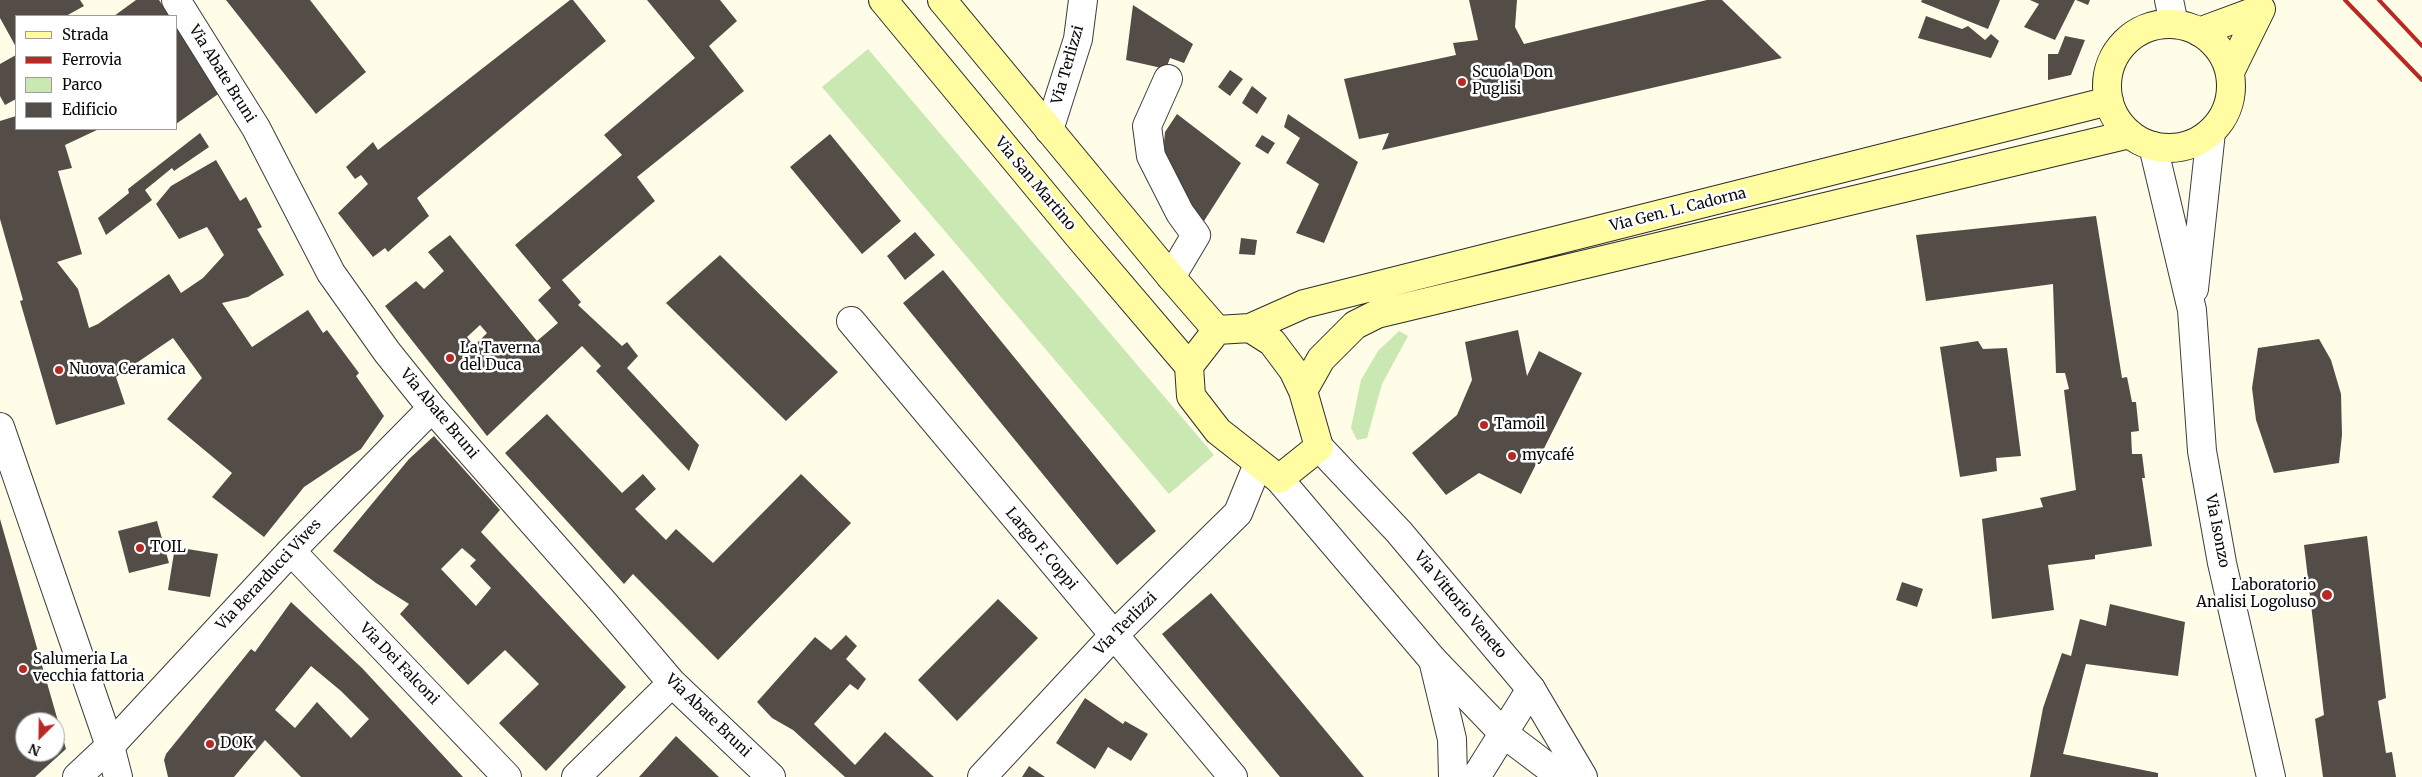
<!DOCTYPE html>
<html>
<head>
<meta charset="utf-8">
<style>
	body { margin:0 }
	#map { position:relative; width:2422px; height:777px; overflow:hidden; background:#fffce7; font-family:Merriweather,serif }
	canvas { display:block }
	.legend { position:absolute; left:15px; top:15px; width:162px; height:115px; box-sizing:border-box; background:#fff; border:1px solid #9d9d9d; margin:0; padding:6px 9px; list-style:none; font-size:15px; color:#0a0a0a }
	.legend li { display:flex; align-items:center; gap:10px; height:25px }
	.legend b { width:25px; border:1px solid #9d9d9d }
	.north { position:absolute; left:15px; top:712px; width:50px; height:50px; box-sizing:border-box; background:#fff; border:1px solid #9d9d9d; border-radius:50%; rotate:203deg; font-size:14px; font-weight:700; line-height:20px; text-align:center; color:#0a0a0a }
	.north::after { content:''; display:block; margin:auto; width:18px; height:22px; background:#b92923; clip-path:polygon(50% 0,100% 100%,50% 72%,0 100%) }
</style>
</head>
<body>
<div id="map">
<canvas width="2422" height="777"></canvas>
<ul class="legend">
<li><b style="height:6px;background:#fffca2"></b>Strada</li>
<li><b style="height:6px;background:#b92923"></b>Ferrovia</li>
<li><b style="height:14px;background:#cae8b2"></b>Parco</li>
<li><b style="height:14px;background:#534c47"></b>Edificio</li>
</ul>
<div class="north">N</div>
</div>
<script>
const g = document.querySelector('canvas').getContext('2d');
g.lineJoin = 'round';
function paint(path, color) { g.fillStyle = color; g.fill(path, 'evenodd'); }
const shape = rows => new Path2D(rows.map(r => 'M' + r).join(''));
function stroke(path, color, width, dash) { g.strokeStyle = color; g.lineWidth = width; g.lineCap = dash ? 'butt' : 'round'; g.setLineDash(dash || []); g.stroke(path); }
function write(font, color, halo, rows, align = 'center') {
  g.font = font + ' Merriweather,serif'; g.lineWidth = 5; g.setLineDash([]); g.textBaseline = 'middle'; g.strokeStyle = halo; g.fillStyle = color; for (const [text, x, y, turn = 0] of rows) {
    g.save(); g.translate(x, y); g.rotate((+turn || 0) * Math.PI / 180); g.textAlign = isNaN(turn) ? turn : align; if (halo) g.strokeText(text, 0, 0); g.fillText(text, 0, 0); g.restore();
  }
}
const green = shape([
	[868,49,1214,455,1169,494,822,87],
	[1399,331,1408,336,1382,384,1367,438,1357,440,1351,428,1361,380,1378,351]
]);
const building = shape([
	[0,0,80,0,84,6,66,16,16,16,16,47,0,18],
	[136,0,159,0,170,16,114,16],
	[226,0,310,0,366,72,316,114],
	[570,0,573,0,606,41,417,198,429,216,388,252,385,248,373,257,338,213,368,184,361,175,355,179,346,167,373,142,378,150],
	[647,0,720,0,737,21,709,46,744,91,637,177,655,201,562,280,581,302,578,305,622,346,627,342,638,356,627,368,699,445,689,471,596,371,601,366,582,346,487,436,385,306,416,281,424,289,444,271,428,252,450,235,537,341,558,323,538,300,551,288,515,245,622,155,604,135,695,58],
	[480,325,487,333,474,346,467,337],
	[1469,0,1517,0,1515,27,1524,44,1707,0,1722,0,1782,58,1382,150,1389,133,1359,139,1344,79,1456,55,1453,43,1478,40],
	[1922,0,2000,0,1988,29,1921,2],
	[2030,0,2075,0,2055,40,2024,27,2039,4],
	[2076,0,2090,0,2088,5],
	[1133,5,1193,44,1184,63,1170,58,1166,69,1126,60],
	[1926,16,1962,29,1968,26,1985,40,1991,34,1999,41,1991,58,1918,38],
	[176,26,221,92,176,124],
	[2065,36,2085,40,2071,75,2048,80,2048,54,2058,54],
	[16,55,16,99,5,105,0,96,0,64],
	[1230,70,1243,79,1230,96,1218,87],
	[1252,86,1267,98,1257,114,1242,103],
	[1177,114,1241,163,1204,221,1185,202,1163,154,1165,132],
	[1288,114,1358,162,1324,243,1296,233,1319,184,1286,163,1300,138,1284,127],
	[16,116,16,129,99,129,65,145,72,168,58,171,82,254,57,262,78,289,89,328,98,324,169,274,181,293,203,278,224,255,207,227,179,239,156,204,171,186,216,160,240,201,246,197,262,227,257,229,284,275,248,297,222,303,252,347,308,310,323,333,327,330,359,373,356,376,384,416,361,449,304,487,264,537,212,497,232,473,167,419,202,378,173,338,116,377,125,404,56,425,20,301,23,300,0,219,0,121],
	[200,133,209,147,174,171,172,168,145,190,152,200,106,235,98,218,129,193,128,189],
	[830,134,901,221,862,254,790,167],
	[1262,135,1275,143,1268,154,1255,146],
	[2096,216,2122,378,2127,377,2132,402,2136,402,2139,431,2131,432,2132,454,2142,454,2145,478,2142,478,2152,546,2095,555,2095,559,2048,565,2054,610,1992,619,1982,519,2043,507,2040,498,2076,490,2064,390,2069,389,2065,373,2056,373,2053,284,1926,301,1916,235],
	[915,232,935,255,905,280,887,256],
	[1241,238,1257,240,1255,255,1239,254],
	[720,255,838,372,786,421,666,303],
	[943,270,1156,531,1117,565,903,303],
	[1518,330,1527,376,1539,351,1582,373,1521,494,1479,473,1446,495,1412,453,1457,415,1472,380,1465,342],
	[2319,339,2331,360,2341,394,2342,435,2339,463,2274,473,2256,420,2252,388,2258,348],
	[1978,341,1983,349,2007,348,2021,456,1996,458,1997,471,1960,477,1940,347],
	[547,414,622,493,643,474,656,489,635,509,666,540,676,529,713,563,801,474,851,523,718,660,633,574,624,584,505,453],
	[434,436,500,510,481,532,626,687,546,771,499,723,539,684,505,650,468,685,400,614,409,604,376,583,333,551,409,459],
	[462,548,476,560,470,566,491,588,476,606,441,569],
	[0,519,66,749,35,777,0,777],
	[25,722,55,722,55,752,25,752],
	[157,521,169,563,129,573,118,531],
	[2367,536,2386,698,2378,701,2386,753,2392,752,2396,777,2323,777,2315,719,2324,715,2304,545],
	[175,547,218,554,210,597,168,590],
	[1902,582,1923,589,1917,607,1896,600],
	[1211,593,1364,777,1280,777,1162,634],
	[998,599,1038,638,957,721,918,680],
	[291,602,362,668,463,777,301,777,265,740,234,777,168,777,164,760,166,754,251,649,255,652],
	[311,666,341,691,369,719,351,738,317,702,295,728,275,710],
	[2110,604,2185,622,2178,676,2086,664,2063,754,2158,773,2158,777,2030,777,2043,708,2062,653,2071,656,2080,619,2106,626],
	[846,635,857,646,846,659,866,679,858,690,850,684,814,724,855,765,885,732,934,777,845,777,793,730,772,718,757,702,815,637,831,650],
	[1085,698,1123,724,1125,721,1148,734,1131,761,1108,747,1095,769,1056,743],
	[676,736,719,777,639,777],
	[1029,766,1045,777,1022,777]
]);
const minor = shape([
	[176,0,256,128,331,273,387,352,432,408,604,603,672,683,771,777],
	[2169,0,2174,24],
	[1168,79,1147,126,1151,156,1180,213,1196,235,1171,277],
	[1049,130,1078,39,1083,0],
	[2153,146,2192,310,2202,451,2222,563,2271,777],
	[2194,289,2211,132],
	[851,321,1233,777],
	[291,551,507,777],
	[1433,660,1452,739,1453,777],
	[77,777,110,746,291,551,432,408],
	[576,777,672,683],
	[982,777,1113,636,1238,513,1258,464],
	[1476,777,1531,689]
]);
const tertiary = shape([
	[0,427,110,746,118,777],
	[1319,447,1399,532,1531,689,1583,777],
	[1279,479,1433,660,1503,733,1561,777]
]);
const secondary = shape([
	[883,0,1080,238,1189,366],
	[942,0,1171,277,1217,330],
	'2107 86a62 62 0 1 1 124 0a62 62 0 1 1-124 0Z',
	[2199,32,2261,9,2230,72],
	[1250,328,1304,304,2109,101],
	[1250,328,1272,342,1293,370,1303,391,1319,447,1279,479,1218,431,1191,396,1189,366,1217,330,1250,328],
	[1303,391,1321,359,1355,325,1377,314,2130,134]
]);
const rail = shape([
	[2345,0,2422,80],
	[2379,0,2422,46]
]);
const markers = [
	[1462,82,5,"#b92923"],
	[450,358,5,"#b92923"],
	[59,370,5,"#b92923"],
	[1484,425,5,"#b92923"],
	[1512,456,5,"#b92923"],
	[140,548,5,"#b92923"],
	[2327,595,6,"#b92923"],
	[23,669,5,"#b92923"],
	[210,744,5,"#b92923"]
];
const streetNames = [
	["Via Terlizzi",1068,65,-74],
	["Via Abate Bruni",222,74,58],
	["Via San Martino",1035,184,50],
	["Via Gen. L. Cadorna",1678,210,-14],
	["Via Abate Bruni",439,414,50],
	["Via Isonzo",2217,531,79],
	["Largo F. Coppi",1041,549,50],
	["Via Berarducci Vives",269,575,-47],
	["Via Vittorio Veneto",1460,605,50],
	["Via Terlizzi",1126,624,-45],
	["Via Dei Falconi",399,664,46],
	["Via Abate Bruni",708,716,44]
];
const poiNames = [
	["Scuola Don",1472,73],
	["Puglisi",1472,90],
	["La Taverna",460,349],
	["del Duca",460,366],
	["Nuova Ceramica",69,370],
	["Tamoil",1494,425],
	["mycafé",1522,456],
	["TOIL",150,548],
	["Laboratorio",2316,586,"right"],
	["Analisi Logoluso",2316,603,"right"],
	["Salumeria La",33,660],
	["vecchia fattoria",33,677],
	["DOK",220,744]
];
paint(green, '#cae8b2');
paint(building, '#534c47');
stroke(minor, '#3d3d3d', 30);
stroke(tertiary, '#3d3d3d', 30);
stroke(secondary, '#2c2c2c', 30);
stroke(minor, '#fff', 28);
stroke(tertiary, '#fff', 28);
stroke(secondary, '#fffca2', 28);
stroke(rail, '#b92923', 4);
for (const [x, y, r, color] of markers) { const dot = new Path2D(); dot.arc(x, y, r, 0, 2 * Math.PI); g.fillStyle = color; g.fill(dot); stroke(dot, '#fff', 2); }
write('15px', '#0a0a0a', '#fff', streetNames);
write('15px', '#0a0a0a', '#fff', poiNames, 'left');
</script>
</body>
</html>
